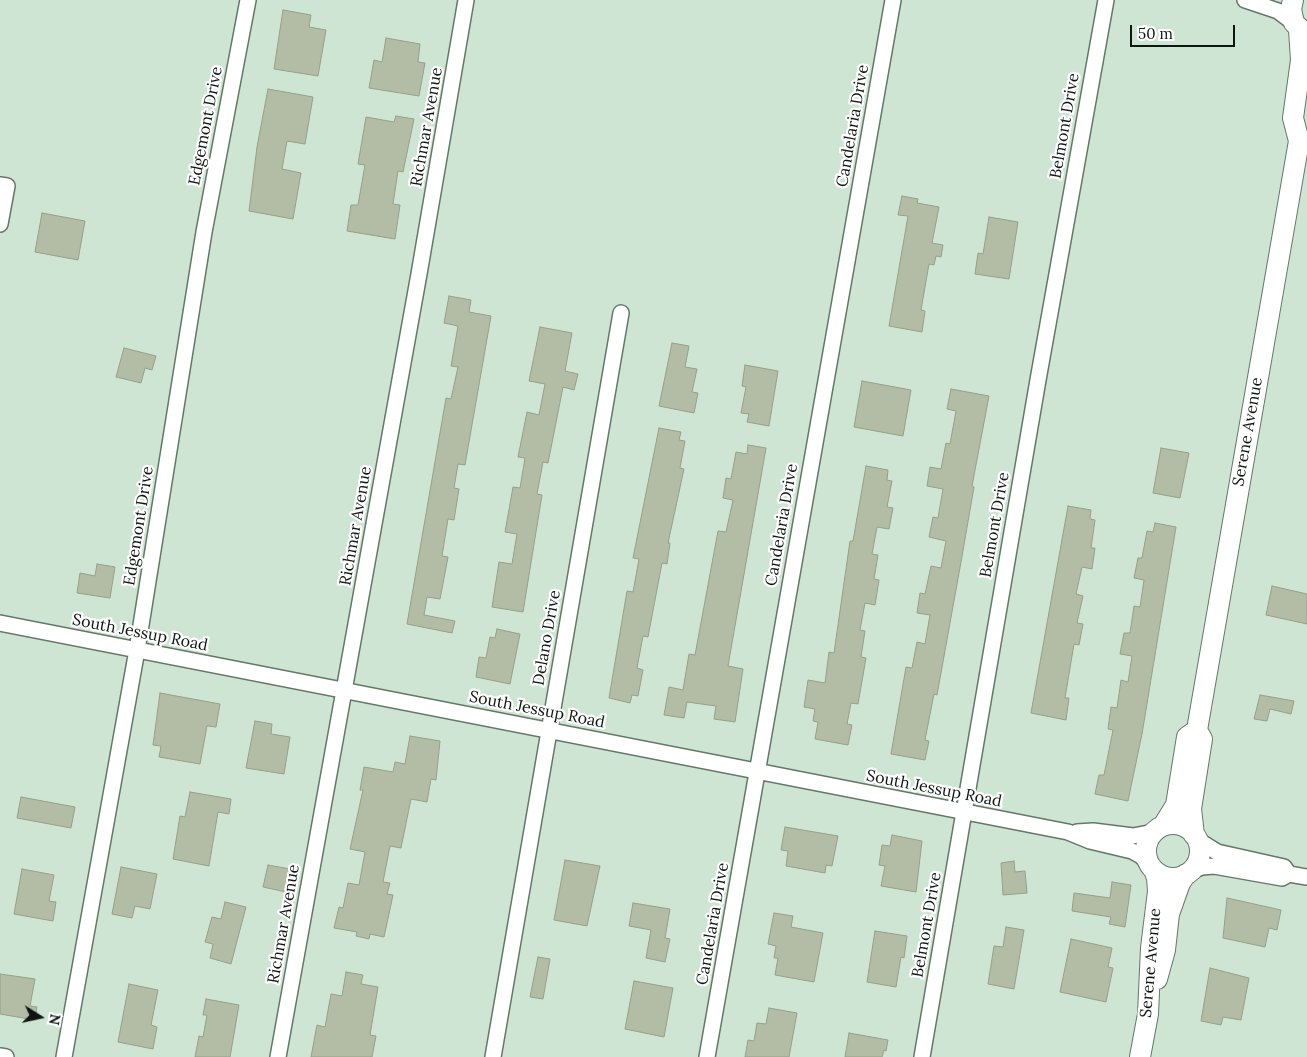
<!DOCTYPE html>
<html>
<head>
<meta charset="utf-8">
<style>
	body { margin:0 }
	#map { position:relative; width:1307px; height:1057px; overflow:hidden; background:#cfe5d3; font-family:Lora,serif }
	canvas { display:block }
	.north { position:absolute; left:15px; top:992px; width:50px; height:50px; -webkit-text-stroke:4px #fff; paint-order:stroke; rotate:100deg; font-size:14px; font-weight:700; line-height:20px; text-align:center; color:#0e1610 }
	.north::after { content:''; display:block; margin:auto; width:18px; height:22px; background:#0e1610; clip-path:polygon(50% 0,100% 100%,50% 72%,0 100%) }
	.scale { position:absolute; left:1130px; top:25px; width:105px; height:22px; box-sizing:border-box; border:2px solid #0e1610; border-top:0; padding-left:6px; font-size:15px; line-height:18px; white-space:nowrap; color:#0e1610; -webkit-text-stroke:4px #fff; paint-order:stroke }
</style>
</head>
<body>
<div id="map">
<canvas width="1307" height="1057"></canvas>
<div class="north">N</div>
<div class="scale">50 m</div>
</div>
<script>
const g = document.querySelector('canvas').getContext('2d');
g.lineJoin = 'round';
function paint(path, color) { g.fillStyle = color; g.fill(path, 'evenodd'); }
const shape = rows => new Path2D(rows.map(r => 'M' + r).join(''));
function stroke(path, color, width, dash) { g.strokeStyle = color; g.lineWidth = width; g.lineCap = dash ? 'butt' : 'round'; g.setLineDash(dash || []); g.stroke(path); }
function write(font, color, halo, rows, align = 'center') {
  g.font = font + ' Lora,serif'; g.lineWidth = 4.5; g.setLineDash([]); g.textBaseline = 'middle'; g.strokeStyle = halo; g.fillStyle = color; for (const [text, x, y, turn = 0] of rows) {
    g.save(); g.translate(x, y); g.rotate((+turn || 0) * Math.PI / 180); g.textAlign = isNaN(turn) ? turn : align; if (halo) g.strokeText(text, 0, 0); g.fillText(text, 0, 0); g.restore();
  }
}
const building = shape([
	[283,10,311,15,309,27,326,30,318,76,274,69,283,10],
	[386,38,420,44,418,62,425,63,419,96,369,88,374,60,382,62,386,38],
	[268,89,313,97,305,144,287,141,282,169,301,173,293,219,249,211,257,147,268,89],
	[396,116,414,119,403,172,398,171,393,204,400,205,395,239,347,231,351,205,358,205,365,165,358,164,366,117,394,122,396,116],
	[902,196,918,199,917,203,939,207,932,243,943,245,941,257,936,256,934,265,929,264,921,310,925,311,922,332,889,326,908,216,898,215,902,196],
	[42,213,85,221,78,260,35,252,42,213],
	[989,217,1018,222,1009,279,975,274,978,253,983,254,989,217],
	[449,296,471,300,469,312,491,316,465,465,458,464,454,488,459,489,454,520,448,519,442,556,448,557,440,599,427,597,424,615,455,621,452,633,407,624,446,398,451,399,458,367,451,366,458,326,444,323,449,296],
	[540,327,572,333,565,371,578,374,574,390,563,387,548,463,543,462,537,494,542,495,523,612,492,607,499,562,512,564,517,534,505,532,513,487,520,488,525,458,518,457,527,412,539,415,545,384,529,381,540,327],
	[672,343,689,346,685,367,697,369,692,392,698,393,694,413,659,406,672,343],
	[124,348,156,356,152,370,145,368,141,383,116,377,124,348],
	[745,365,778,371,769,426,747,422,749,414,741,413,746,387,742,386,745,365],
	[862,381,911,390,903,436,854,427,862,381],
	[951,389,989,396,972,486,974,487,961,562,937,695,934,694,925,740,929,741,925,760,891,754,906,667,912,668,917,642,925,644,930,615,917,613,920,593,925,594,931,566,941,568,946,541,929,537,933,517,938,518,943,489,927,486,930,467,941,469,946,443,950,444,956,411,947,409,951,389],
	[659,428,681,432,679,440,685,441,680,468,684,469,668,543,670,543,667,564,662,563,648,637,643,636,637,668,643,670,638,696,632,695,630,703,609,698,627,591,633,592,639,559,633,558,659,428],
	[748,445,766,448,728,666,743,669,735,722,714,719,716,706,687,702,684,718,664,715,669,687,683,690,689,654,695,655,718,531,726,532,733,500,723,498,726,478,731,479,736,452,747,454,748,445],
	[1161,448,1189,453,1180,498,1153,493,1161,448],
	[866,466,888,470,887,480,892,481,887,507,893,508,889,529,877,527,872,554,878,555,874,579,879,580,875,605,865,603,860,630,865,631,861,657,866,658,858,704,851,703,847,724,852,725,848,745,815,739,818,722,813,721,815,709,804,707,808,680,825,683,829,652,834,653,850,541,853,541,866,466],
	[1068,506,1091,510,1090,519,1095,520,1091,548,1095,548,1092,569,1082,567,1076,594,1083,596,1077,623,1083,624,1079,645,1074,644,1065,698,1069,698,1066,720,1031,713,1068,506],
	[1155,523,1176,527,1142,734,1128,801,1095,794,1099,775,1104,775,1113,730,1108,729,1111,707,1117,708,1121,680,1128,682,1132,656,1120,654,1124,633,1130,633,1134,606,1140,607,1144,580,1134,578,1138,558,1142,558,1147,531,1153,532,1155,523],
	[97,564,115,567,110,598,77,593,80,573,95,576,97,564],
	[1272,586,1307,594,1307,624,1266,615,1272,586],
	[497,629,520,634,510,684,476,677,479,657,486,658,490,637,495,638,497,629],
	[160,693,220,704,216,727,207,726,200,764,159,757,161,746,153,745,160,693],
	[1260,695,1294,701,1291,714,1270,709,1267,721,1254,719,1260,695],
	[255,721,272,724,271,734,290,737,284,774,246,768,255,721],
	[410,736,440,741,436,780,431,779,427,802,411,799,401,848,390,846,383,882,390,883,387,894,393,895,384,937,370,934,369,939,356,936,357,932,334,928,339,907,343,908,348,883,359,885,365,852,350,849,363,790,360,790,364,767,393,772,395,762,405,764,410,736],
	[190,792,231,799,229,814,218,812,209,866,173,859,180,816,185,817,190,792],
	[21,797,75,807,71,828,17,818,21,797],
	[785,827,838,836,832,866,826,865,825,873,786,866,788,851,781,850,785,827],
	[892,835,922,841,916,892,881,886,885,866,879,865,882,845,890,846,892,835],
	[565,860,600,866,587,926,554,920,565,860],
	[1014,861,1015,872,1025,871,1027,893,1003,895,1001,863,1014,861],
	[268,865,290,869,286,892,263,887,268,865],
	[121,867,157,874,150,909,135,906,132,918,112,914,121,867],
	[22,869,54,875,49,901,56,902,53,921,14,914,22,869],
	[1112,882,1131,885,1125,927,1109,924,1111,917,1072,911,1074,893,1110,898,1112,882],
	[1227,898,1281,910,1277,930,1269,928,1265,947,1223,938,1227,898],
	[225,902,246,907,231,964,210,958,213,944,205,942,212,917,221,919,225,902],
	[633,903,670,909,665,938,670,939,665,962,646,958,651,930,629,926,633,903],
	[774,913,793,916,791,927,823,933,814,982,775,975,778,958,774,958,776,946,768,944,774,913],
	[1006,927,1024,930,1014,989,988,984,994,946,1003,947,1006,927],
	[875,931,907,936,904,958,901,957,896,987,867,982,875,931],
	[1071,939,1112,948,1108,967,1113,968,1106,1002,1060,992,1071,939],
	[538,957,550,959,543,999,530,997,538,957],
	[1210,968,1249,978,1241,1020,1223,1017,1221,1025,1201,1021,1210,968],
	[346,972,363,975,361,984,378,987,370,1035,376,1036,372,1057,311,1057,317,1025,325,1027,331,994,342,996,346,972],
	[0,974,35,979,30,1006,37,1007,35,1020,0,1014,0,974],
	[634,981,673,988,664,1037,625,1029,634,981],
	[129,984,158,990,151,1025,157,1027,153,1049,118,1042,129,984],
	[206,999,239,1005,230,1057,195,1057,199,1036,203,1037,207,1015,203,1015,206,999],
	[769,1008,797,1013,789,1057,745,1057,748,1040,754,1041,757,1023,766,1024,769,1008],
	[849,1033,888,1040,886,1051,884,1050,882,1057,845,1057,849,1033]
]);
const minor = shape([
	[1245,0,1278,11,1294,23],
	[0,185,7,186,0,224],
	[0,623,1068,832,1090,841,1132,851,1141,856,1149,864],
	[1077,832,1093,831,1133,836,1154,832],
	[1196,839,1217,852,1284,867,1289,874,1307,877],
	[1191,871,1202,867,1214,866,1282,878,1289,874],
	[0,1056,6,1057],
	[64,1057,137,650,204,232,248,0],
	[278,1057,419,274,466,0],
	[493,1057,621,313],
	[707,1057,893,0],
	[922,1057,1038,380,1106,0]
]);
const tertiary = shape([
	[1293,0,1291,9,1294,23,1307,35],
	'1146 851a27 27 0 1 1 54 0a27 27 0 1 1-54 0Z',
	[1163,826,1176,805,1187,737,1197,730,1299,141,1293,118,1301,60,1299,30],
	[1194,835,1191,809,1202,739,1197,730],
	[1157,979,1165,950,1169,914,1180,883,1186,874],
	[1140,1057,1148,1014,1151,948,1158,891,1157,878,1154,870]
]);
const streetNames = [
	["Edgemont Drive",206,126,-79],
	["Candelaria Drive",853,126,-80],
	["Belmont Drive",1065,126,-80],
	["Richmar Avenue",427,127,-80],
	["Serene Avenue",1248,432,-80],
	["Candelaria Drive",782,525,-80],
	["Belmont Drive",995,525,-80],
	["Edgemont Drive",139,526,-81],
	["Richmar Avenue",356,526,-80],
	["South Jessup Road",140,633,11],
	["Delano Drive",547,638,-80],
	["South Jessup Road",537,710,11],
	["South Jessup Road",934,789,11],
	["Richmar Avenue",284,924,-80],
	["Candelaria Drive",713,924,-80],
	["Belmont Drive",927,925,-80],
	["Serene Avenue",1151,963,-85]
];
paint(building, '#b3bda6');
stroke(building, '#969f88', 1);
stroke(minor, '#647868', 18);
stroke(tertiary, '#647868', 22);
stroke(minor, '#fff', 15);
stroke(tertiary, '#fff', 20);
write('16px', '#0e1610', '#fff', streetNames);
</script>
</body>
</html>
